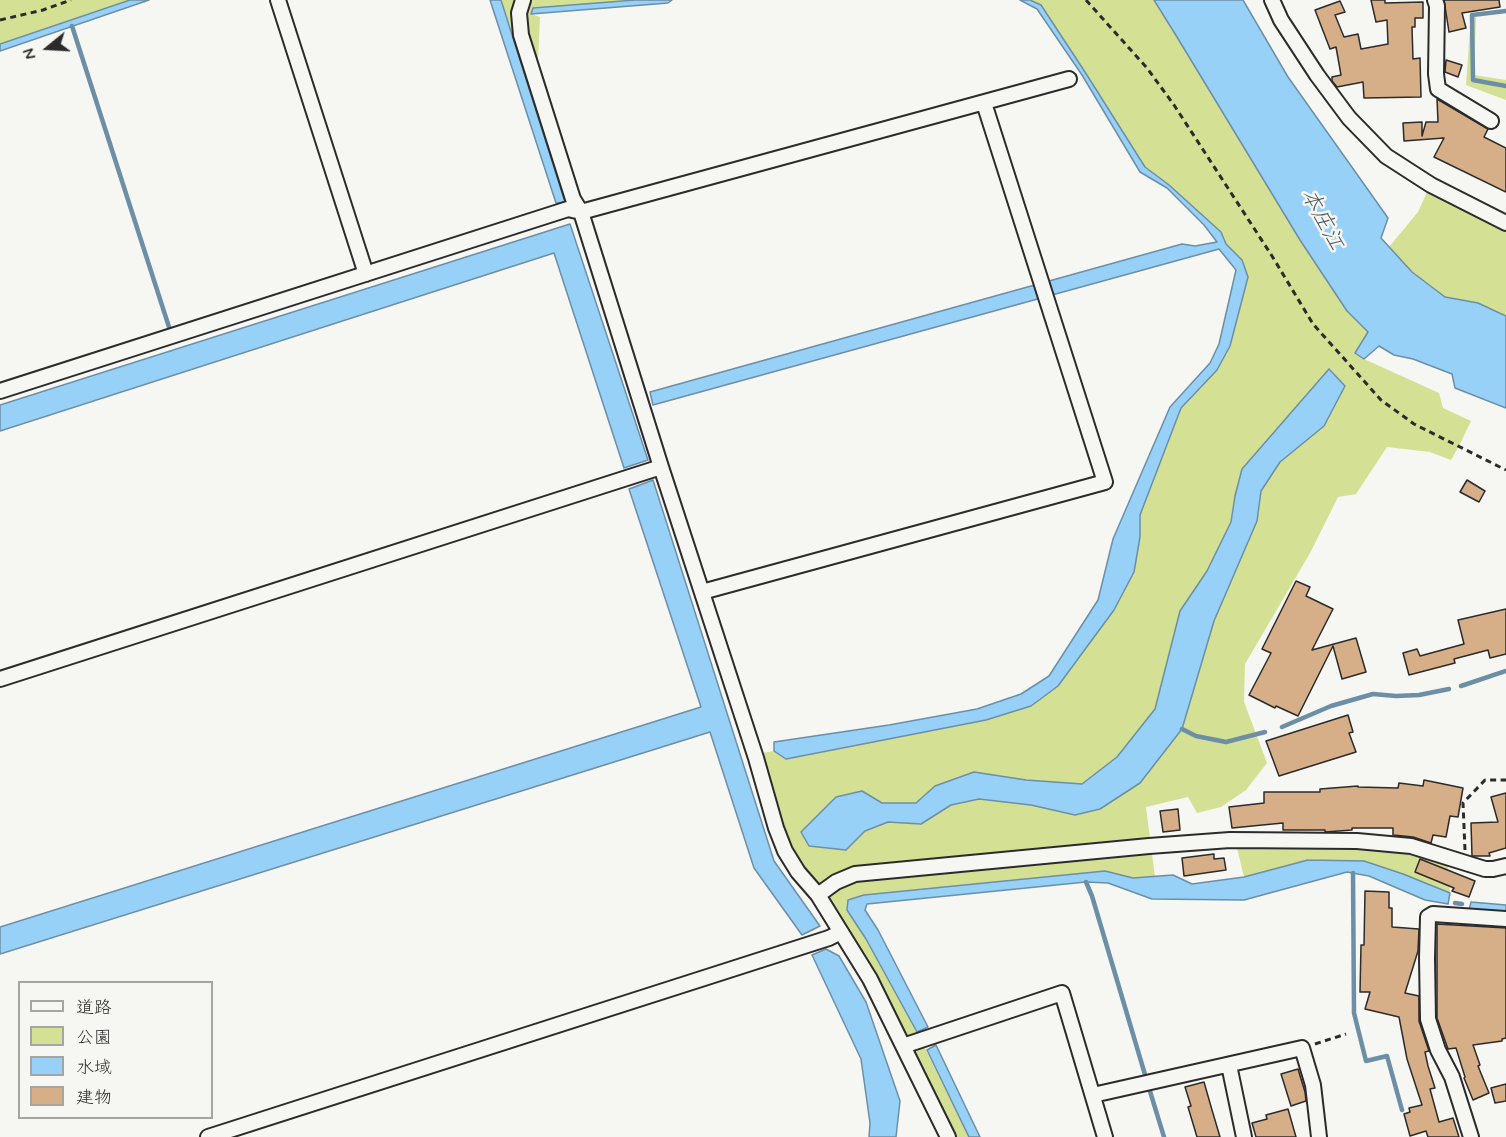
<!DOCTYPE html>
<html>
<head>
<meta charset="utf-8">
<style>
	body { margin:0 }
	#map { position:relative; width:1506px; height:1137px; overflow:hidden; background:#f6f6f2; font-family:Mynerve,"Klee One",sans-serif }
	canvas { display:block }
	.legend { position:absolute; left:18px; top:981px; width:195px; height:138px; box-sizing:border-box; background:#f6f6f2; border:2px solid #a5a5a2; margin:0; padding:8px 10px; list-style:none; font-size:18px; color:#2b2b2b }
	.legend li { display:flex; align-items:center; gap:12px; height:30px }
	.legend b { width:30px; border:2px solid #a5a5a2 }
	.north { position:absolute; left:18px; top:18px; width:60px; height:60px; -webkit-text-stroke:4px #f6f6f2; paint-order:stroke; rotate:252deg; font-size:16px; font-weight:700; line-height:24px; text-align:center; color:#2b2b2b }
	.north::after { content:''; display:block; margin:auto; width:21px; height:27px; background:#2b2b2b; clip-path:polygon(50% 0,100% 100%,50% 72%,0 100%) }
</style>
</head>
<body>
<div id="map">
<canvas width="1506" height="1137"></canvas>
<ul class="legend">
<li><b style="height:8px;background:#f6f6f2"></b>道路</li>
<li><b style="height:16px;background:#d4e093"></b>公園</li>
<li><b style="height:16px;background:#98d1f8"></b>水域</li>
<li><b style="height:16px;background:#d6ae87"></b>建物</li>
</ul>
<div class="north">N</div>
</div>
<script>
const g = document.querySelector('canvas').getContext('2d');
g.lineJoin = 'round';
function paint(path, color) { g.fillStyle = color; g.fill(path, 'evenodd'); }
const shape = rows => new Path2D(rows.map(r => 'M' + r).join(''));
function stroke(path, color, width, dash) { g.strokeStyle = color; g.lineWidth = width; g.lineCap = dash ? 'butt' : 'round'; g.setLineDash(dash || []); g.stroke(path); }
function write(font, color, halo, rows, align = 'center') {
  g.font = font + ' Mynerve,"Klee One",sans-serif'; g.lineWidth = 5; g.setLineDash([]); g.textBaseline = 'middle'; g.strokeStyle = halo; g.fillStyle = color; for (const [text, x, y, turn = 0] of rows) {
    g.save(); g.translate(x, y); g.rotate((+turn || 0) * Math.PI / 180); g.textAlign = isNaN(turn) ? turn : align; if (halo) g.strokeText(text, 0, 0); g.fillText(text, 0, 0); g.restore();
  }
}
const green = shape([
	[0,0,130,0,0,44],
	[501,0,635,0,533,8,531,14,540,17,538,60,523,67],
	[1030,0,1172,0,1347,311,1368,333,1355,353,1364,359,1439,393,1443,408,1471,421,1460,444,1451,460,1430,452,1387,447,1356,494,1338,497,1310,553,1245,664,1244,702,1267,763,1246,790,1221,807,1197,813,1188,797,1146,807,1155,877,1133,878,1105,871,864,895,848,900,847,910,866,939,917,1032,969,1137,954,1137,857,945,790,846,761,753,774,751,787,759,986,720,1031,706,1058,686,1114,610,1134,572,1140,537,1140,515,1164,449,1181,408,1217,370,1230,346,1248,277,1242,260,1226,244,1221,232,1169,185,1145,167,1085,72,1041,5],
	[1330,369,1344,387,1324,426,1280,462,1261,491,1257,521,1214,621,1201,664,1075,815,1031,805,979,799,951,805,921,824,888,822,865,831,836,797,862,791,882,803,916,803,935,786,974,772,1026,780,1082,784,1117,757,1155,709,1180,611,1207,571,1231,522,1235,496,1242,469],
	[1243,0,1288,77,1388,218,1381,238,1389,247,1418,212,1428,190,1506,229,1506,347,1382,282],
	[1471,14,1476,18,1474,75,1506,80,1506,100,1466,85],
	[1356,845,1409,852,1448,866,1450,893,1403,874,1364,861,1308,860,1244,877,1237,848]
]);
const water = shape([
	[130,0,149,0,0,51,0,44,130,0],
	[490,0,501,0,565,202,556,203,490,0],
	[635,0,672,0,668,3,531,14,533,8,635,0],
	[1020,0,1030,0,1041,5,1085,72,1145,167,1169,185,1221,232,1226,244,1242,260,1248,277,1230,346,1217,370,1181,408,1140,515,1140,537,1134,572,1114,610,1058,686,1031,706,986,720,786,759,774,751,774,742,889,725,977,709,1021,694,1049,676,1098,600,1113,539,1170,407,1210,363,1219,344,1236,270,1219,249,653,405,650,392,1182,244,1195,246,1217,242,1204,225,1167,188,1140,172,1082,75,1037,9,1020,0],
	[1154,0,1243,0,1288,77,1388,218,1381,238,1412,272,1445,297,1478,303,1506,316,1506,408,1455,388,1452,374,1413,359,1394,355,1379,346,1364,359,1355,353,1368,332,1347,311,1300,240,1177,37,1154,0],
	[570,224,648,460,624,468,554,253,0,431,0,405,570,224],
	[1329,369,1345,386,1324,426,1280,462,1261,491,1257,521,1214,621,1182,729,1140,783,1100,809,1075,815,1031,805,979,799,951,805,921,824,888,822,865,831,846,850,809,846,801,832,836,797,862,791,882,803,916,803,935,786,974,772,1026,780,1082,784,1117,757,1155,709,1180,611,1207,571,1231,522,1235,496,1242,469,1329,369],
	[653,480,774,861,820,926,802,935,754,868,710,732,0,954,0,927,701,707,629,489,653,480],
	[1308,860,1364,861,1403,874,1450,893,1448,904,1425,900,1369,876,1347,872,1244,900,1152,899,1108,883,1086,882,867,904,865,910,878,930,928,1027,917,1032,866,939,847,910,848,900,864,895,1105,871,1133,878,1173,875,1192,884,1244,877,1308,860],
	[1471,902,1506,905,1506,911,1469,910,1471,902],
	[826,949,839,956,866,1002,900,1101,896,1137,869,1137,870,1123,861,1059,812,955,826,949],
	[936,1045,980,1137,969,1137,927,1050,936,1045]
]);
const stream = shape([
	[1506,11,1472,15,1473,80,1506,86],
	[72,26,169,327],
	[1461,686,1506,671],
	[1282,727,1331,706,1373,694,1396,696,1419,695,1449,689],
	[1182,729,1196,736,1226,742,1265,732],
	[1353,873,1354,1013,1366,1061,1387,1056,1402,1110],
	[1086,882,1092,896,1146,1078],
	[1455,903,1462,904],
	[1149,1088,1164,1137]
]);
const building = shape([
	[1371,0,1385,0,1385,3,1423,2,1423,18,1415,18,1415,27,1412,27,1413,59,1420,58,1421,97,1364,98,1363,82,1337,87,1332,81,1332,77,1341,75,1336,47,1330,49,1315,10,1340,1,1345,12,1335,15,1344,37,1358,34,1361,49,1388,44,1387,20,1376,22,1371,0],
	[1444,0,1499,0,1500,7,1462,13,1466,28,1449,32,1444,0],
	[1446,60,1462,65,1458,77,1445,72,1446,60],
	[1437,99,1488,129,1484,137,1506,148,1506,192,1434,157,1444,138,1404,141,1403,123,1422,122,1422,136,1426,122,1438,122,1437,99],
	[1467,480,1485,491,1479,502,1460,492,1467,480],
	[1296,581,1310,587,1306,596,1333,609,1312,650,1356,638,1366,672,1342,679,1333,646,1298,716,1276,706,1275,708,1249,695,1271,653,1262,649,1296,581],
	[1506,609,1506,654,1490,658,1488,650,1454,659,1455,663,1409,675,1403,653,1417,649,1420,656,1464,644,1458,620,1506,609],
	[1348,715,1353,732,1349,733,1356,752,1279,776,1266,741,1348,715],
	[1424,780,1463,788,1458,817,1450,816,1446,837,1433,835,1431,843,1413,837,1393,835,1393,828,1352,828,1352,830,1325,832,1325,830,1283,830,1283,823,1232,828,1229,807,1264,803,1264,792,1320,792,1320,789,1358,786,1358,787,1398,788,1399,783,1423,786,1424,780],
	[1506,793,1506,848,1489,853,1490,856,1472,856,1471,823,1498,822,1491,797,1506,793],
	[1178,809,1180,830,1163,832,1160,811,1178,809],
	[1214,854,1214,859,1224,858,1226,870,1184,876,1182,858,1214,854],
	[1420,859,1475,881,1469,897,1452,891,1454,888,1415,872,1420,859],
	[1365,891,1389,892,1389,908,1392,908,1392,927,1419,929,1418,951,1405,993,1419,996,1419,1021,1429,1051,1425,1052,1428,1066,1435,1088,1430,1089,1439,1122,1453,1118,1459,1137,1428,1137,1426,1131,1410,1136,1404,1114,1410,1112,1409,1108,1422,1105,1407,1059,1399,1017,1365,1009,1370,992,1360,992,1361,945,1364,945,1365,891],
	[1437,924,1506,928,1506,1038,1502,1039,1502,1041,1473,1045,1480,1065,1478,1066,1489,1093,1473,1100,1464,1078,1465,1077,1456,1048,1448,1049,1437,1018,1437,924],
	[1298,1069,1305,1092,1306,1101,1291,1106,1281,1074,1298,1069],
	[1204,1082,1212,1110,1220,1137,1197,1137,1188,1107,1191,1106,1185,1087,1204,1082],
	[1506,1084,1506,1101,1495,1103,1491,1088,1506,1084],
	[1288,1109,1296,1137,1256,1137,1252,1123,1267,1119,1266,1115,1288,1109]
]);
const path = shape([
	[1086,0,1147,68,1174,105,1272,256,1313,324,1381,400,1414,424,1506,470],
	[0,20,43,10,71,0],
	[1465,850,1463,803,1485,780,1506,780],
	[1315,1044,1346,1034]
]);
const minor = shape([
	[278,0,366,274],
	[523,0,519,13,521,35,573,199,581,212,661,467,756,758,776,828,785,851,798,872,818,895,870,979,948,1137],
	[1272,0,1281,20,1317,75,1349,118,1386,156,1431,185,1506,223],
	[1435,0,1437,6,1436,74,1438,89,1491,121],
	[0,391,568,209,581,212,1069,79],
	[702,592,1105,482,984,103],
	[0,679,661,467],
	[818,895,836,882,855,874,1149,846,1230,840,1357,841,1411,846,1485,869,1493,869,1506,866],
	[903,1046,1062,993,1105,1137],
	[1229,1065,1244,1137],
	[1093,1095,1302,1048,1313,1085,1319,1137],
	[208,1137,829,938,841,932],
	[1471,1137,1452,1077,1438,1050,1428,1019,1427,958,1428,917,1433,914,1506,919]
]);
const waterNames = [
	["本庄江",1321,220,62]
];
paint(green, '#d4e093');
paint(water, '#98d1f8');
stroke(water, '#6c8fa6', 1.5);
stroke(stream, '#6c8fa6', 4.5);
paint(building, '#d6ae87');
stroke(building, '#2b2b2b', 1.5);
stroke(minor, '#2b2b2b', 18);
stroke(path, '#2b2b2b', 3, [6, 4.5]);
stroke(minor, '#f6f6f2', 14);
write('italic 22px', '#46545e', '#f6f6f2', waterNames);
</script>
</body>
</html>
